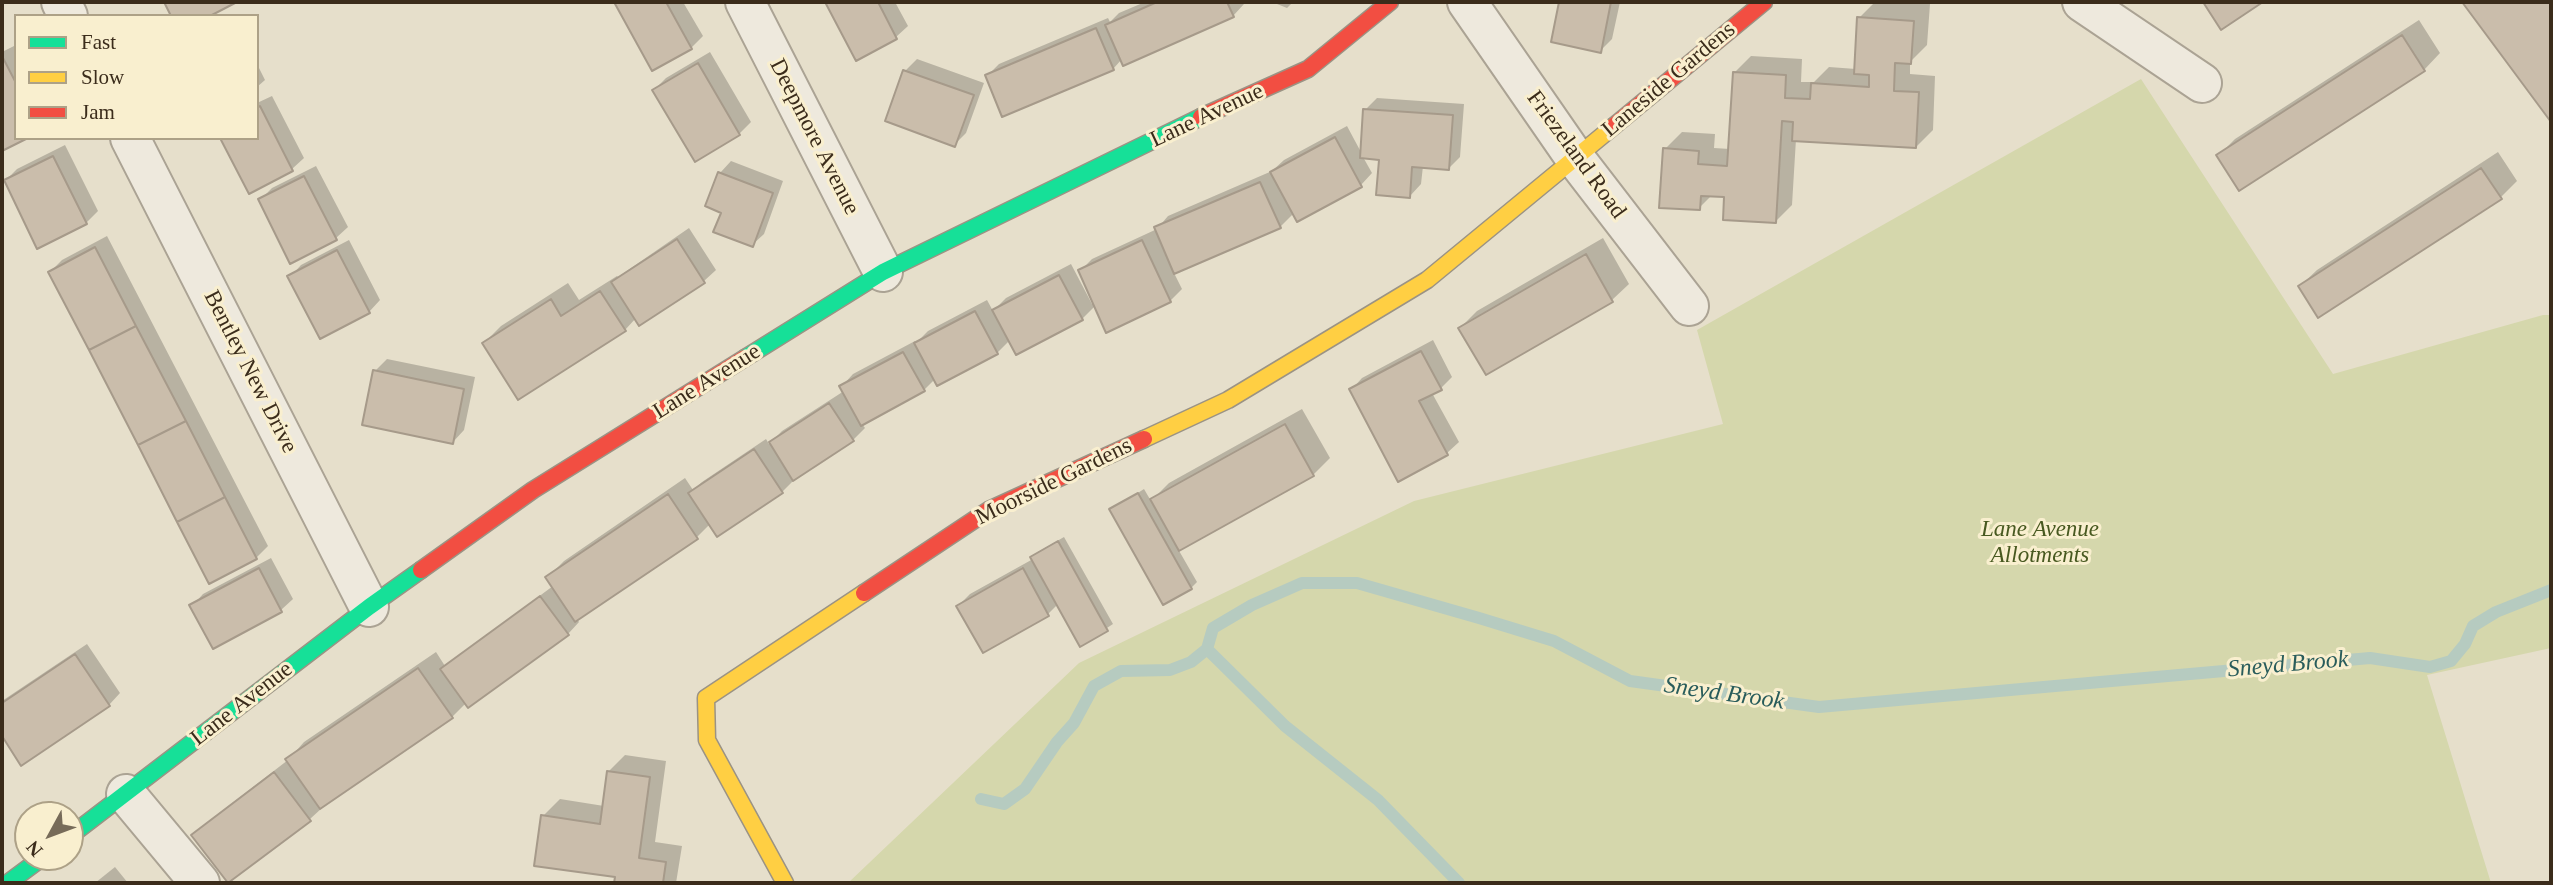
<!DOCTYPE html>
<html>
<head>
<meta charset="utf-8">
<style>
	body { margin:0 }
	#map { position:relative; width:2553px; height:885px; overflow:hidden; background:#e6dfcb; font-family:Georgia,serif }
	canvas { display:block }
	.frame { position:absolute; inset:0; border:4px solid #3b2c1b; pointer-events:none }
	.legend { position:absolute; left:14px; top:14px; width:245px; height:126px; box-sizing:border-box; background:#f9efcf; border:2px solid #ada187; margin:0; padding:9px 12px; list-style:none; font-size:21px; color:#3b2c1b }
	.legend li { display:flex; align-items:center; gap:14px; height:35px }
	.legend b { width:35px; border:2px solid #ada187 }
	.north { position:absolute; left:14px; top:801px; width:70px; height:70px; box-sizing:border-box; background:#f9efcf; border:2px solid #ada187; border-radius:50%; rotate:229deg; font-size:19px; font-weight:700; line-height:28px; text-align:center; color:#3b2c1b }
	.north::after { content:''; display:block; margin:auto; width:24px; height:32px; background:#776b59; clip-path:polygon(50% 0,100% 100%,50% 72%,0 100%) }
</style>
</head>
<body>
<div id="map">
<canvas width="2553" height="885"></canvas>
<div class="frame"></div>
<ul class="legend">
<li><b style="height:9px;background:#16e098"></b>Fast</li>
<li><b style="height:9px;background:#ffcf43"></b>Slow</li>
<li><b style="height:9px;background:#f24e42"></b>Jam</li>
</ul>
<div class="north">N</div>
</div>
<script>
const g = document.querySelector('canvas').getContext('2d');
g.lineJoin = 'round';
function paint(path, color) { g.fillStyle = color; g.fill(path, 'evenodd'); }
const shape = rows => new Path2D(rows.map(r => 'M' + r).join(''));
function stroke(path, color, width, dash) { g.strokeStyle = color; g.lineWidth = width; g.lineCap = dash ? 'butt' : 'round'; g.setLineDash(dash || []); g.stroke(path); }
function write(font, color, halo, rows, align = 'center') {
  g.font = font + ' Georgia,serif'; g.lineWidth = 6; g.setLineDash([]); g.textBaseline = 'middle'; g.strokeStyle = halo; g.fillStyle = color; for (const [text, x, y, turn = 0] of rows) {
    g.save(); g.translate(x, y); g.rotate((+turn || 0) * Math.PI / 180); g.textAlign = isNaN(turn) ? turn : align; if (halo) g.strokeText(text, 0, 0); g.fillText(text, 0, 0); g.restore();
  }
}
const green = shape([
	[2141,79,2333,374,2543,315,2551,315,2551,648,2427,675,2491,883,848,883,1079,663,1414,501,1723,424,1697,330]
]);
const shadow = shape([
	[616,2,683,2,703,36,691,48,653,69],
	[827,2,895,2,908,26,896,37,857,58],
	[1145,2,1243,2,1244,4,1233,16,1122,59,1113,69,987,76,999,64,1108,18,1110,22,1119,13],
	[1272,2,1293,2,1287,8],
	[1561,2,1620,2,1612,39,1600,51,1553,41],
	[1875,2,1930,4,1927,45,1910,62,1910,74,1935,76,1933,130,1916,147,1796,139,1792,205,1775,222,1726,195,1713,194,1699,208,1665,149,1682,132,1715,134,1714,148,1730,149,1734,73,1751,56,1802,59,1801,82,1814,82,1829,67,1856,69,1859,18],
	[2464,2,2551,2,2551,119],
	[2419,20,2440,53,2424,70,2218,156,2235,139],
	[14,46,16,138,25,138,2,149,2,52],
	[710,52,751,122,739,134,654,90,666,78],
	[917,59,984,83,966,133,954,145,887,120,905,71],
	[257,64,265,80,257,87],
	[272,96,304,158,292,169,257,138,257,103],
	[1377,98,1464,104,1460,157,1448,169,1423,166,1421,184,1410,196,1380,158,1363,157,1372,173,1361,185,1294,213,1280,227,1174,273,1182,289,1170,301,1096,305,1082,319,1010,340,997,353,935,379,924,390,862,424,865,428,853,440,794,480,782,492,710,524,697,537,577,619,579,622,568,634,466,703,452,717,322,808,310,819,229,881,193,835,205,824,288,760,304,742,436,652,445,666,553,586,547,578,564,561,685,478,693,490,702,482,766,439,769,444,782,431,844,391,842,386,853,374,915,341,916,343,928,331,987,300,993,311,1006,298,1071,264,1092,304,1095,303,1080,271,1092,259,1157,229,1168,216,1272,171,1284,160,1347,126,1362,154,1365,110],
	[65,145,98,211,86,223,6,180,17,169],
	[2498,152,2517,181,2501,197,2300,286,2317,270],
	[731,161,783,181,764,234,752,245,723,212,720,173],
	[316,166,348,227,336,238,260,200,272,188],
	[689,228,716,270,704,281,640,323,636,318,625,330,484,343,501,326,568,283,579,300,617,276,618,277],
	[107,236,268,546,256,558,50,272,62,260],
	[1603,238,1629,284,1612,300,1460,328,1477,311],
	[349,240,380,300,369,312,290,277,301,265],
	[1433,340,1452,377,1441,388,1432,393,1459,442,1447,453,1399,480,1351,390,1362,378],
	[387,359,475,377,464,430,453,442,375,371],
	[1302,409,1330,458,1313,475,1178,549,1197,582,1191,588,1111,510,1144,489,1151,501,1169,483],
	[1064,537,1113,624,1081,645,1058,604,1048,614,984,650,958,606,970,594,1033,559,1038,552],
	[271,558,293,599,281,610,213,646,192,606,203,594],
	[87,644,120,693,109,705,22,763,2,733,2,701],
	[625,755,666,761,655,842,682,846,676,883,616,883,617,875,543,816,560,799,604,806,608,772],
	[115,867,128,883,95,883]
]);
const stream = shape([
	[1207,649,1285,726,1378,800,1459,883],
	[981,799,1004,804,1025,789,1057,742,1074,723,1094,686,1121,671,1170,670,1191,662,1207,649,1213,628,1252,605,1302,583,1357,583,1479,618,1554,641,1630,681,1819,707,2370,658,2430,667,2451,661,2465,644,2473,626,2496,612,2551,590]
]);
const building = shape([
	[164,2,237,2,210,16,171,16,164,2],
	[614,2,666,2,692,49,652,71,614,2],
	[825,2,878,2,897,39,856,61,825,2],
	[1157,2,1227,2,1234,17,1123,66,1105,25,1157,2],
	[1559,2,1611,2,1601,53,1551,42,1559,2],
	[2203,2,2263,2,2221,30,2203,2],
	[2462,2,2551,2,2551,122,2462,2],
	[1857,17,1914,21,1911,64,1895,63,1894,91,1919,92,1916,148,1792,141,1793,122,1782,121,1776,223,1723,220,1724,197,1701,196,1700,210,1659,208,1663,148,1699,151,1698,164,1727,166,1733,72,1786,75,1785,98,1810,99,1811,83,1869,87,1869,75,1854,74,1857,17],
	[1096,28,1114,70,1002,117,985,75,1096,28],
	[2402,35,2425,71,2239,191,2216,155,2402,35],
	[2,56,16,83,16,138,28,138,2,151,2,56],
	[698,63,740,135,695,162,652,90,698,63],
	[903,70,974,95,955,147,885,121,903,70],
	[260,106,293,171,249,194,220,138,257,138,257,108,260,106],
	[1363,109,1453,115,1449,170,1412,167,1410,198,1376,195,1379,160,1360,158,1363,109],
	[1335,137,1362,187,1297,222,1270,172,1335,137],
	[53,156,87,224,37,249,4,180,53,156],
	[2481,168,2502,199,2318,318,2298,286,2481,168],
	[718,172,773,193,753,247,713,232,721,213,705,206,718,172],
	[304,176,337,240,290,264,258,199,304,176],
	[1260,182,1281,228,1174,274,1154,227,1260,182],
	[677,239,705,283,639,326,611,282,677,239],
	[1142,240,1171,302,1106,333,1078,270,1142,240],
	[95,247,136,326,89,350,48,272,95,247],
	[337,250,370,313,320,339,287,276,337,250],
	[1586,254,1613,302,1486,375,1458,328,1586,254],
	[1059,275,1083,320,1016,355,992,310,1059,275],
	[600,291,626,331,518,400,482,343,551,299,561,316,600,291],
	[975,311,998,354,937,386,914,343,975,311],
	[136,326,186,421,138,445,89,350,136,326],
	[1421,351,1442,390,1419,401,1448,455,1398,482,1349,389,1421,351],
	[903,352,925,391,861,426,839,386,903,352],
	[373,370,464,389,453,444,362,425,373,370],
	[829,403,854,441,793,481,769,442,829,403],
	[186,421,225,497,177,522,138,445,186,421],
	[1285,424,1314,476,1179,551,1150,499,1285,424],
	[754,449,783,493,717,537,688,493,754,449],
	[1138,493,1192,589,1163,605,1109,509,1138,493],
	[668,494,698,539,575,622,545,577,668,494],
	[225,497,257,559,209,584,177,522,225,497],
	[1058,541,1108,631,1080,647,1030,557,1058,541],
	[259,568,282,612,213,649,189,605,259,568],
	[1023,568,1049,616,983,653,956,606,1023,568],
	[540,596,569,635,468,708,440,669,540,596],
	[75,654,110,706,21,766,2,736,2,703,75,654],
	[418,668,453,718,320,809,285,759,418,668],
	[607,771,650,777,639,858,666,862,663,883,614,883,615,877,534,866,541,815,600,824,607,771],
	[274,772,311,821,228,883,191,835,274,772]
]);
const street = shape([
	[61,2,68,16],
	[745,2,883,272],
	[1467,2,1575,158,1689,306],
	[2082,2,2202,83],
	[130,138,369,607],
	[126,794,200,883]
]);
const fast = shape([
	[745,358,883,272,1201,117],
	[70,836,369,607,421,570],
	[8,883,43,857]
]);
const slow = shape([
	[1144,439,1228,400,1427,280,1614,126],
	[785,883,707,740,706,698,864,593]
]);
const jam = shape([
	[1201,117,1308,69,1390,2],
	[1614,126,1764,2],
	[421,570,533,490,745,358],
	[864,593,989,510,1144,439]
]);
const streetNames = [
	["Laneside Gardens",1669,80,-40],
	["Lane Avenue",1207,116,-25],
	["Deepmore Avenue",814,137,63],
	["Friezeland Road",1576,155,54],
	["Bentley New Drive",250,372,63],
	["Lane Avenue",707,382,-32],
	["Moorside Gardens",1054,482,-26],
	["Lane Avenue",242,704,-38]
];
const parkNames = [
	["Lane Avenue",2040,530],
	["Allotments",2040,556]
];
const waterNames = [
	["Sneyd Brook",2288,665,-5],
	["Sneyd Brook",1724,694,8]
];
paint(green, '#d5d7ac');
paint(shadow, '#0003');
stroke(stream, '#b6cbc0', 12);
paint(building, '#cabdab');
stroke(building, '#a69a8a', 2);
stroke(street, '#aba394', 42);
stroke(fast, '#9b9384', 19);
stroke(slow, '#9b9384', 19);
stroke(jam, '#9b9384', 19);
stroke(street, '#eee9dd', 38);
stroke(fast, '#16e098', 16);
stroke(slow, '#ffcf43', 16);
stroke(jam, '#f24e42', 16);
write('23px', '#3b2c1b', '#f9efcf', streetNames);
write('italic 23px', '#485920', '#f9efcf', parkNames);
write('italic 24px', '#295c5b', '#f9efcf', waterNames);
</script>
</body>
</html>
